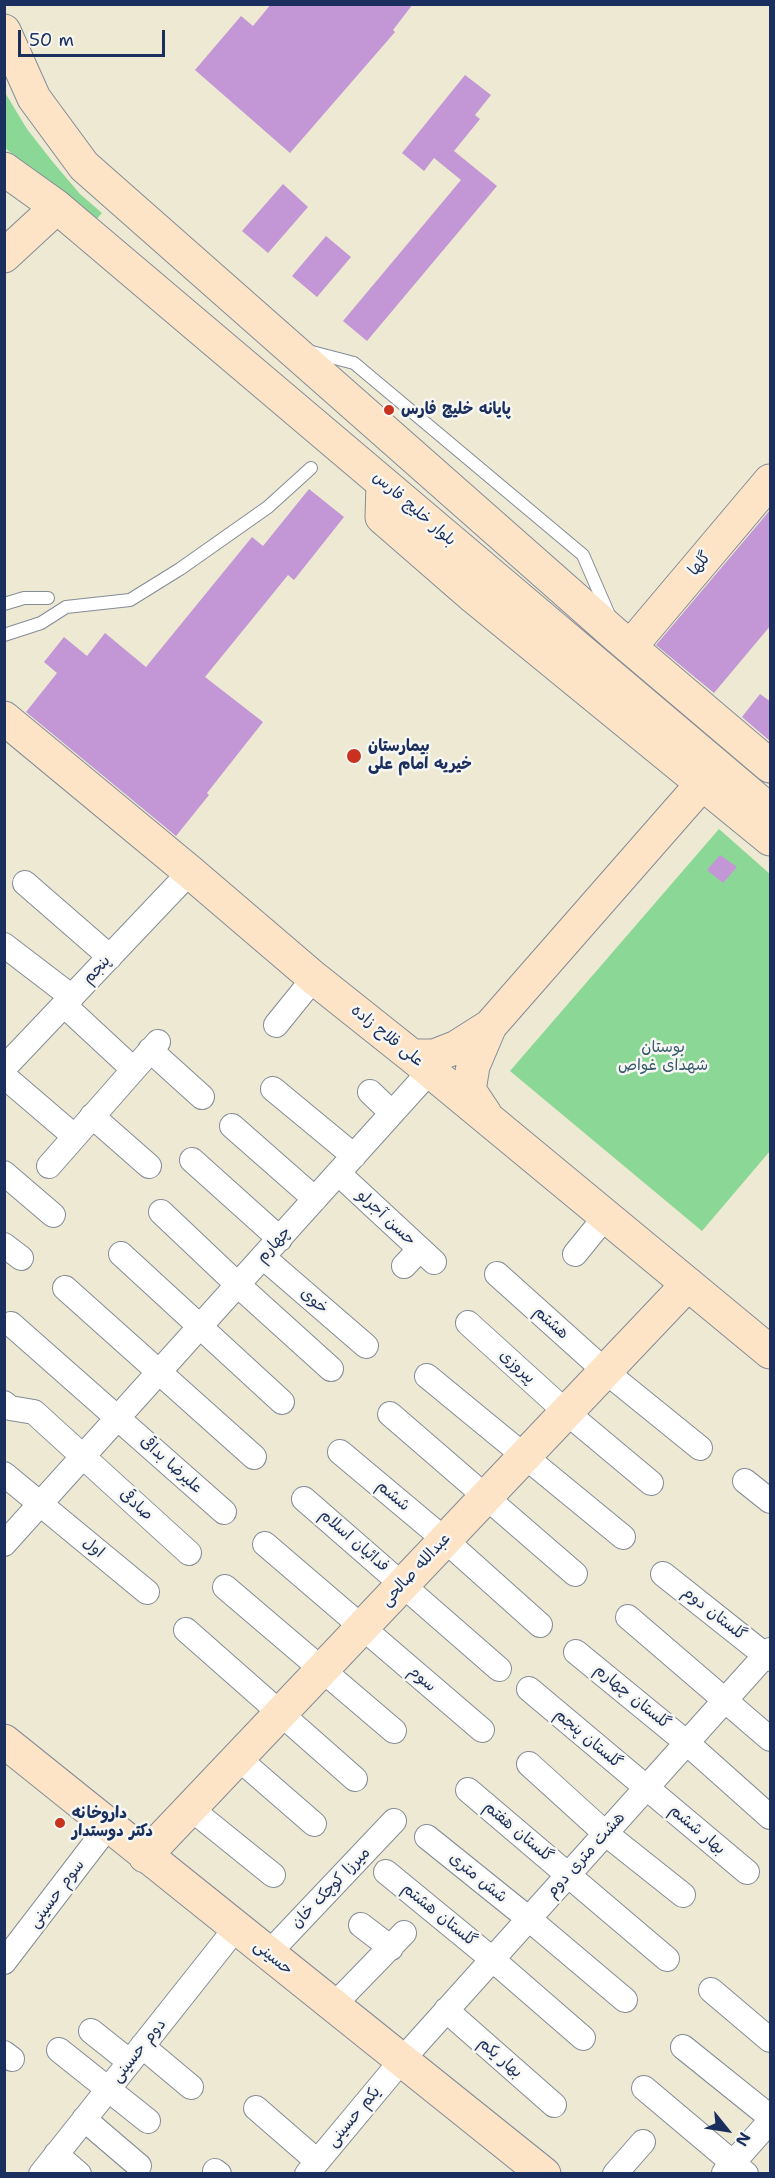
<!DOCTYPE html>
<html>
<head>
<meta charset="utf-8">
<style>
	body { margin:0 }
	#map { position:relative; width:775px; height:2178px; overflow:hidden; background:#ede9d2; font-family:"Shantell Sans",sans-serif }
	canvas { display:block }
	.frame { position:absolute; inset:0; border:6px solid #1b2f5e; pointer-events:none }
	.north { position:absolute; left:697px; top:2100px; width:60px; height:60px; -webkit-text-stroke:4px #f6f6f2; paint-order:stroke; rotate:120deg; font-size:16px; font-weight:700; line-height:24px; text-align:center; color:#1b2f5e }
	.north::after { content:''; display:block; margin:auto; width:21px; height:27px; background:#1b2f5e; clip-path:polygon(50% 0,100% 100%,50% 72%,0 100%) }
	.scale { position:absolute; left:18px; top:30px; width:147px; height:27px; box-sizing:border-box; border:3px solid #1b2f5e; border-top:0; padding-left:8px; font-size:18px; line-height:21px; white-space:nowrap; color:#1b2f5e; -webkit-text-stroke:4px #f6f6f2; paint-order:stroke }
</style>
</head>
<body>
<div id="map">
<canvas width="775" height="2178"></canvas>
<div class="frame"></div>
<div class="north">N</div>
<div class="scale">50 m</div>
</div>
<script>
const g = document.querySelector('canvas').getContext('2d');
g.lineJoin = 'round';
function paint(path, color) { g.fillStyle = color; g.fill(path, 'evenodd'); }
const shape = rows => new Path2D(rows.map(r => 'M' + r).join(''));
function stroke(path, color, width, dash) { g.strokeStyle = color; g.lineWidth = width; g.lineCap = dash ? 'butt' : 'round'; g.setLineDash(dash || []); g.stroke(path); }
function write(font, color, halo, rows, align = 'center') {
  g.font = font + ' "Shantell Sans","Playpen Sans Arabic",sans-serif'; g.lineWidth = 5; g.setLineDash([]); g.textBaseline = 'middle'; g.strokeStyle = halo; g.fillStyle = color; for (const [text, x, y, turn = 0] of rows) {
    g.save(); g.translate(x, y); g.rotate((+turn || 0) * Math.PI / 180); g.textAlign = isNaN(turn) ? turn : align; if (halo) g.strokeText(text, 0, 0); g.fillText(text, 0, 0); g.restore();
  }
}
const green = shape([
	[4,91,27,129,52,161,80,194,102,213,95,221,5,148],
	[719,829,770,874,770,1151,702,1231,510,1071]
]);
const building = shape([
	[271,4,413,4,393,30,395,32,290,153,195,70,241,16,253,26],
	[465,75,491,95,475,115,480,119,454,151,497,186,367,341,343,321,461,180,434,158,424,171,402,153],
	[283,184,308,207,268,253,242,231],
	[326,236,351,257,317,297,292,276],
	[309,489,344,517,294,580,288,575,205,677,263,722,207,793,209,795,176,836,26,712,57,673,44,662,64,637,87,656,105,633,146,667,252,537,263,546],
	[771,509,771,625,714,693,656,645],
	[760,694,771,702,771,742,742,717],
	[720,855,737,867,723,883,707,870]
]);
const lane = shape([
	[308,351,354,363,583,555,609,615],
	[4,604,24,598,48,598],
	[4,635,41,623,66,607,130,600,180,569,268,507,311,468]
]);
const street = shape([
	[25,883,110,957],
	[4,945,72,997],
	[64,1005,133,1069],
	[276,1025,314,978],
	[150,1050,202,1097],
	[4,1068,190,872],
	[4,1076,74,1136],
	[273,1089,354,1156],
	[370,1092,392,1113],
	[92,1116,149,1166],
	[232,1126,315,1199],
	[192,1160,280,1239],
	[49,1166,158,1042],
	[4,1173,53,1215],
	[338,1173,434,1262],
	[161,1212,238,1285,331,1369],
	[4,1245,21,1258],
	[121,1254,282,1402],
	[575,1254,606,1216],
	[263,1257,366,1346],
	[404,1266,420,1249],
	[497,1274,605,1371,700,1448],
	[65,1288,254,1457],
	[468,1323,566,1412,651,1483],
	[11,1324,224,1512],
	[427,1376,623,1537],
	[4,1403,10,1408,34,1412,189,1553],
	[390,1414,575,1574],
	[340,1452,445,1540,540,1625],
	[4,1474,147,1592],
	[745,1481,770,1501],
	[304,1499,499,1669],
	[4,1544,430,1071],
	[265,1544,482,1730],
	[663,1574,770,1659],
	[225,1587,394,1731],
	[628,1617,770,1739],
	[186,1630,355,1779],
	[576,1652,687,1743,770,1817],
	[529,1689,747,1872],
	[238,1758,314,1824],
	[529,1764,605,1833,683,1895],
	[468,1790,667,1959],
	[190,1808,273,1875],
	[427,1837,529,1919,625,2000],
	[386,1872,492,1959,583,2038],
	[361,1925,391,1948],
	[268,1954,394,1821],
	[4,1962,109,1825],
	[711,1990,770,2040],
	[333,2006,404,1933],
	[446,2010,554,2105],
	[91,2031,130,2062],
	[142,2046,191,2087],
	[683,2047,770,2117],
	[59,2050,148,2121],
	[4,2053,12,2059],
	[644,2088,746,2174],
	[256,2108,317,2161],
	[84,2119,139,2166],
	[56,2154,79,2174],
	[215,2171,219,2174],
	[724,2173,770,2121],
	[41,2174,236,1928],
	[307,2174,402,2060,770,1650],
	[615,2174,643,2142]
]);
const secondary = shape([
	[4,31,34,98,84,166,617,636,770,766],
	[4,169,57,207,770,811],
	[4,256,57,207],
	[383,483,382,517,474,597,770,839],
	[630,647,770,481],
	[4,718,190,872,314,978,412,1056,770,1352],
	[412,1056,434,1056,457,1047,490,1026,702,784],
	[485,1114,469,1090,473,1066,490,1026],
	[4,1741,544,2174],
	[145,1856,688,1284]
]);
const markers = [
	[389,410,6,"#c8321e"],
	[354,756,8,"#c8321e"],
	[60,1823,6,"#c8321e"]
];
const poiNames = [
	["پایانه خلیج فارس",401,410],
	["بیمارستان",368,747],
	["خیریه امام علی",368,765],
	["داروخانه",72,1814],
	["دکتر دوستدار",72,1832]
];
const streetNames = [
	["بلوار خلیج فارس",414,509,41],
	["گلها",700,564,-50],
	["پنجم",97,970,-47],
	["علی فلاح زاده",387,1036,39],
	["حسن آجرلو",386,1218,43],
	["چهارم",274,1245,-48],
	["خوی",314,1301,41],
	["هشتم",551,1323,42],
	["پیروزی",517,1367,42],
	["علیرضا بداقی",171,1465,42],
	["ششم",393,1496,40],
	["صادقی",136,1505,42],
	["فدائیان اسلام",354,1541,41],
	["اول",93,1548,39],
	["عبدالله صالحی",416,1570,-47],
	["گلستان دوم",714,1614,38],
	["سوم",422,1679,41],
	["گلستان چهارم",632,1697,39],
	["گلستان پنجم",588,1739,40],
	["بهار ششم",697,1830,40],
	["گلستان هفتم",518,1832,40],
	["هشت متری دوم",586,1855,-48],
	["شش متری",478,1878,39],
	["میرزا کوچک خان",331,1888,-46],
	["سوم حسینی",57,1894,-53],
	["گلستان هشتم",439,1915,39],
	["حسینی",273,1958,39],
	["دوم حسینی",139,2051,-51],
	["بهار یکم",500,2058,41],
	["یکم حسینی",354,2117,-50]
];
const parkNames = [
	["بوستان",663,1048],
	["شهدای غواص",663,1066]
];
paint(green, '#8bd896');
paint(building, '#c396d6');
stroke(lane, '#848c98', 14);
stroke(street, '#848c98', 26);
stroke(secondary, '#848c98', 35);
stroke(lane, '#fff', 12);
stroke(street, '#fff', 24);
stroke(secondary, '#fee4c6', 33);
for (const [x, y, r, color] of markers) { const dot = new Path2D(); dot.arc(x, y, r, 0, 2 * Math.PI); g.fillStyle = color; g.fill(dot); stroke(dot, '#f6f6f2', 2); }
write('bold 16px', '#1b2f5e', '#f6f6f2', poiNames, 'left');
write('16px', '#1b2f5e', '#f6f6f2', streetNames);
write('16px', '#37596c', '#f6f6f2', parkNames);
</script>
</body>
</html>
